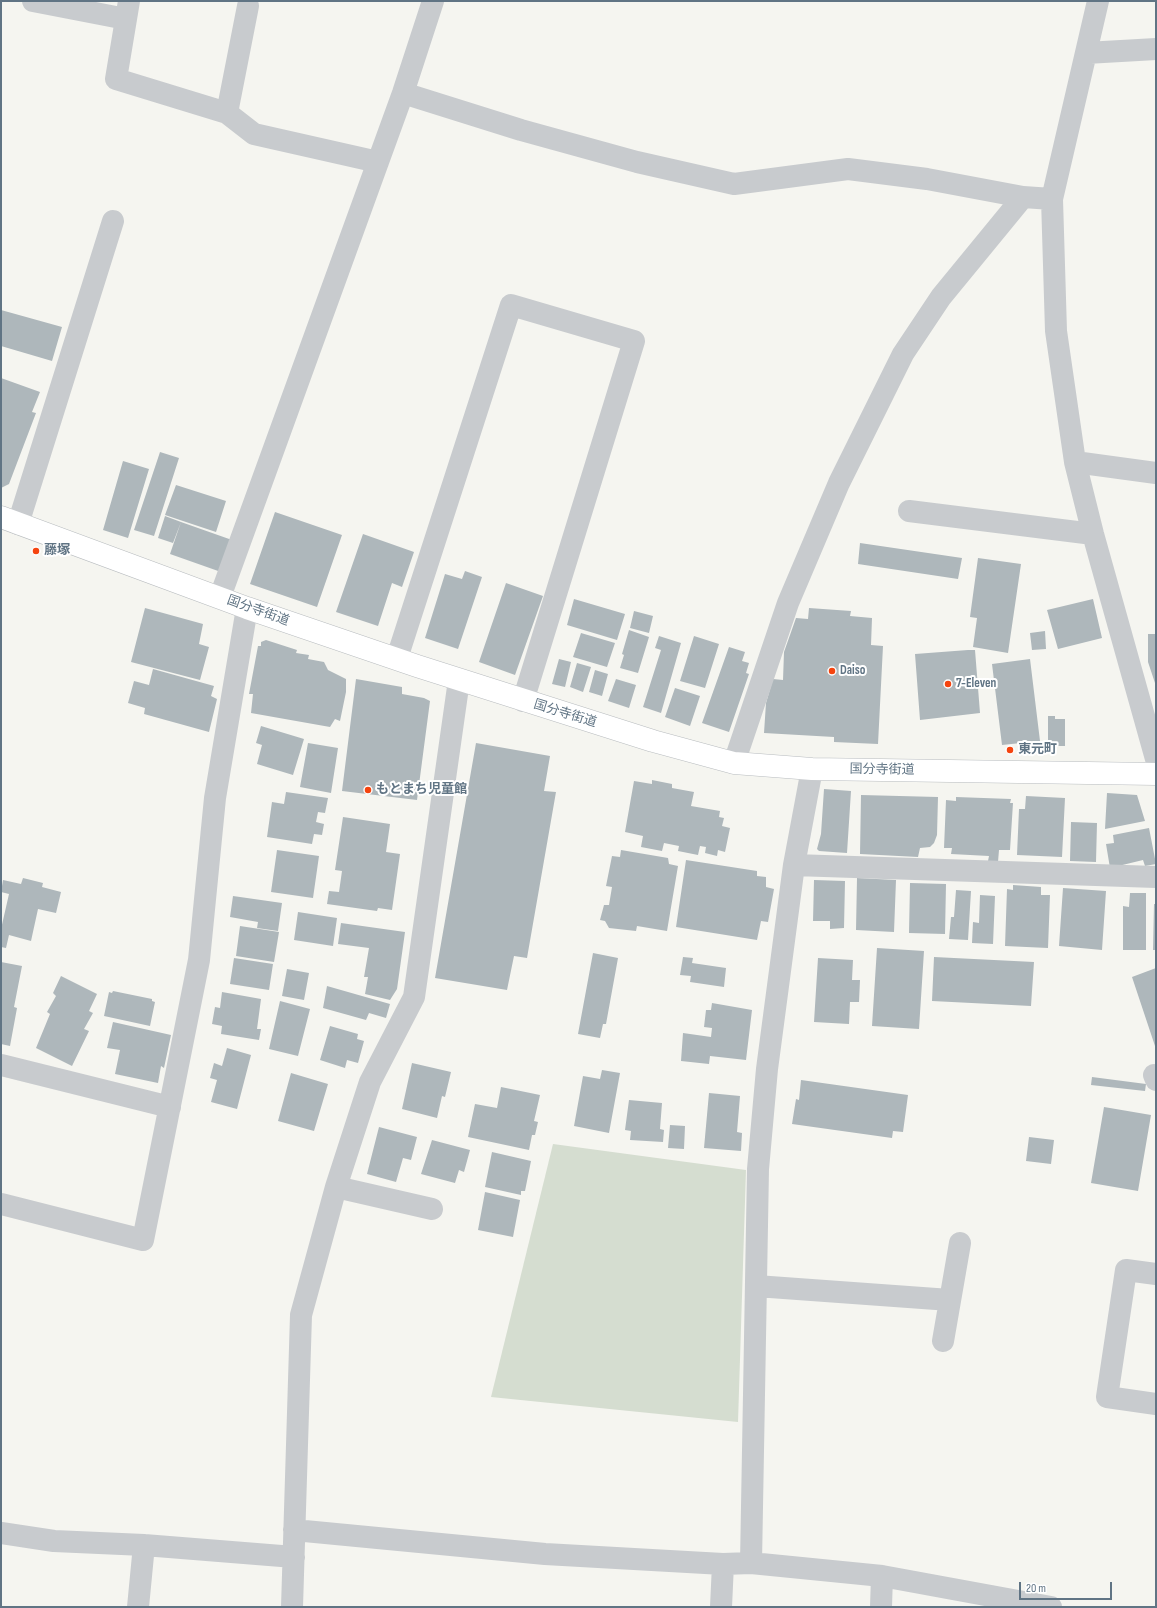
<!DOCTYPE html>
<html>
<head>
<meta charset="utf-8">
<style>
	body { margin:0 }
	#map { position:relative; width:1157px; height:1608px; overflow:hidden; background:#f5f5f0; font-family:"Sofia Sans Condensed",sans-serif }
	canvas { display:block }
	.frame { position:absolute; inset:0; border:2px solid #607484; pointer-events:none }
	.scale { position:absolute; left:1019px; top:1582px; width:93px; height:18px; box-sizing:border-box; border:2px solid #607484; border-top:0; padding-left:5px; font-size:12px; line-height:14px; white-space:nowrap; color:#607484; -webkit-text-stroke:3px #fff; paint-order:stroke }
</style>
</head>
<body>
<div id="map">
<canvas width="1157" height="1608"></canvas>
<div class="frame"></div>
<div class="scale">20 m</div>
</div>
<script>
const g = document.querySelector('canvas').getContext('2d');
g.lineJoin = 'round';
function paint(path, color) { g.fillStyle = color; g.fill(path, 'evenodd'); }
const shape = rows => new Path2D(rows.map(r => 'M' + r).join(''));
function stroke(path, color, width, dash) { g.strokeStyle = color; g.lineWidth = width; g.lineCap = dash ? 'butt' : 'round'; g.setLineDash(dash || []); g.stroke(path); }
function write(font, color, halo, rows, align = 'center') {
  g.font = font + ' "Sofia Sans Condensed","Noto Sans JP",sans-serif'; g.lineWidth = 4; g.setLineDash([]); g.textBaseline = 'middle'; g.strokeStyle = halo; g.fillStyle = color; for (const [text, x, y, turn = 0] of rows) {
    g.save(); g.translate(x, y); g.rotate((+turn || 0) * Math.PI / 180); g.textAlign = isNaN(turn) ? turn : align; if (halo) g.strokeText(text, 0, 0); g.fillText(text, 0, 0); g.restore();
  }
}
const green = shape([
	[553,1144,746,1170,738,1422,491,1397]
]);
const building = shape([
	[1,310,62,327,52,361,1,346],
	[1,378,40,392,32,412,36,413,9,484,1,488],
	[160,452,179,458,154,536,134,530],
	[123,461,149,469,128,538,103,530],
	[176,485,226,501,216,532,165,515],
	[275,512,342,535,317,607,250,584],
	[165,516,181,522,173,543,158,538],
	[181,522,232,540,221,572,170,554],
	[363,534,414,552,402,587,392,583,378,626,336,612],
	[860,543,962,558,958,579,858,564],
	[978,558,1021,564,1008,653,973,647,977,618,970,617],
	[465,571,482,577,458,649,425,638,445,574,462,579],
	[506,583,543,596,515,675,479,662],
	[574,599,625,614,617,640,567,625],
	[1093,599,1102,638,1058,649,1047,610],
	[145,608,203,624,199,644,209,647,200,680,131,662],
	[809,608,851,611,850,616,872,618,871,645,883,646,878,744,834,742,834,737,764,733,766,703,773,679,783,680,784,652,796,618,808,619],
	[634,611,653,616,649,633,630,628],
	[629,630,649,637,638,673,620,668,624,655,622,654],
	[1045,631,1046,649,1032,650,1030,633],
	[581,633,615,643,607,667,573,657],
	[1148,634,1156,634,1156,686,1148,662],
	[659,636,681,643,661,713,643,707,661,650,655,648],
	[694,636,719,644,705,688,680,681],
	[266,640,297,650,296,653,309,655,308,659,324,662,328,670,346,679,346,692,340,721,335,719,330,727,251,713,253,694,249,694,258,646,261,646,261,642],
	[729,647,745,652,742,661,749,663,746,673,749,674,729,732,702,723],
	[968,650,975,650,980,713,920,720,915,654],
	[559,659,571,662,565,687,552,684],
	[1030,659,1040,741,1002,745,992,664],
	[577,663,591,667,583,692,570,687],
	[153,669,214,686,211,696,217,699,209,732,144,714,145,708,128,703,134,681,149,685],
	[595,670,608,674,602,696,589,692],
	[356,679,402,687,402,694,424,698,430,701,417,800,342,791],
	[616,679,636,685,629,708,608,701],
	[675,688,700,696,690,726,665,717],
	[1048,716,1055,716,1055,719,1065,719,1065,746,1048,746],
	[261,726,304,739,293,775,257,764,262,745,256,743],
	[308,743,338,748,331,793,300,787],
	[476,743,550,756,544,791,556,792,527,958,514,956,507,990,435,978],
	[652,780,672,784,672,788,694,792,691,806,720,811,719,817,724,818,722,826,730,828,725,852,718,850,717,856,705,853,706,847,700,846,698,855,678,851,679,846,664,843,662,851,641,847,643,836,625,832,634,781,652,784],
	[824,789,851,791,847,853,819,851,817,849,821,834],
	[286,792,328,798,325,813,318,812,316,822,324,824,322,835,314,834,312,844,267,837,272,802,284,804],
	[1107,793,1137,795,1145,821,1105,829],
	[861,795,938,797,937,835,934,843,930,847,920,848,918,857,860,854],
	[1026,796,1065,798,1062,857,1017,855,1019,809,1025,809],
	[956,797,1011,799,1010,803,1013,803,1010,850,999,850,998,862,988,861,989,856,951,854,952,848,944,848,946,800,956,801],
	[343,817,390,824,386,852,400,854,392,910,378,908,377,911,327,904,329,891,339,892,342,871,335,870],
	[1071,822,1097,823,1096,862,1070,861],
	[1149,828,1156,864,1145,866,1143,860,1110,868,1106,844,1114,843,1113,835],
	[277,850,319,856,313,898,271,892],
	[621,850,668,858,669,864,678,866,667,931,637,926,636,931,609,928,605,921,600,920,604,905,609,905,612,887,606,886,612,856,620,857],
	[686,860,757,871,757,876,766,877,766,887,774,889,768,922,761,921,757,940,676,927],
	[23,878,43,883,42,887,61,892,56,913,38,909,31,941,9,935,6,948,1,947,1,929,9,894,1,892,3,880,21,884],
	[857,878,896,880,894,932,856,930],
	[814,880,845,881,844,928,830,929,830,921,813,921],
	[910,883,946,884,945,934,909,933],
	[1013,885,1041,887,1041,895,1050,895,1048,948,1005,946,1007,889,1013,890],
	[1063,888,1106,891,1102,950,1059,946],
	[956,890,971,891,968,940,949,939,951,917,954,917],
	[1130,893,1146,893,1146,950,1123,950,1123,906,1129,907],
	[980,895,995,896,993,944,972,943,973,922,979,923],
	[233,896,282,903,278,931,257,928,258,922,230,917],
	[1154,904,1156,904,1156,950,1153,950],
	[298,912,337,918,333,946,294,940],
	[341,923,405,932,397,989,390,1000,365,994,368,977,364,977,369,948,338,944],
	[240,926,279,932,274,962,236,956],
	[877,948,924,951,919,1029,872,1026],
	[593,953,618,958,606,1024,603,1024,600,1038,578,1034],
	[683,957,693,958,692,963,726,968,724,987,690,982,691,976,680,975],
	[934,957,1034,962,1031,1006,932,1001],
	[234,958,273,964,269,990,230,984],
	[818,958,853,960,852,980,860,980,859,1002,850,1002,849,1024,814,1022],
	[1,962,22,966,14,1007,17,1008,10,1046,1,1044],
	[1156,968,1156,1049,1132,977],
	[287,969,309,973,304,1000,282,996],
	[61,976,97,994,89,1011,93,1013,84,1029,89,1031,72,1066,36,1048,50,1014,47,1012,56,996,53,993],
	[327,986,390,1004,386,1018,369,1013,366,1020,323,1008],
	[113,991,152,999,152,1001,155,1002,150,1026,104,1016,109,992,112,993],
	[222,992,261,999,257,1029,261,1029,259,1040,221,1034,222,1026,212,1024,215,1007,220,1008],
	[280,1001,310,1009,298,1056,269,1049],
	[712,1003,752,1010,746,1060,710,1056,709,1064,681,1061,683,1033,711,1037,712,1028,704,1027,706,1010,711,1010],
	[113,1022,171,1035,164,1068,161,1066,158,1083,115,1074,120,1050,107,1048],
	[330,1026,358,1034,357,1039,364,1041,358,1063,347,1060,345,1068,320,1060],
	[227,1048,251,1055,237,1109,211,1102,217,1080,210,1078,214,1063,222,1066],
	[412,1063,451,1072,445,1097,442,1096,437,1118,402,1109],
	[602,1070,620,1073,609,1133,574,1126,583,1076,600,1079],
	[291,1073,328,1084,314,1131,278,1121],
	[1092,1077,1146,1084,1145,1091,1091,1085],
	[801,1080,908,1095,903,1132,893,1131,892,1138,792,1124,796,1099,799,1100],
	[501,1087,540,1095,534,1121,538,1122,535,1135,532,1135,529,1150,468,1137,475,1104,497,1108],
	[709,1093,740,1096,737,1132,742,1133,741,1151,704,1148],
	[629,1100,662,1103,660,1129,664,1130,663,1142,630,1140,631,1131,625,1130],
	[1104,1107,1151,1115,1138,1191,1091,1183],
	[670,1125,685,1126,684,1149,668,1148],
	[379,1127,417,1137,411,1160,403,1158,396,1182,367,1174],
	[1029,1137,1054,1140,1051,1164,1026,1161],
	[432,1140,470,1150,464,1172,459,1170,455,1183,421,1174],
	[492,1152,531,1161,525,1191,521,1191,521,1195,485,1187],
	[485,1192,520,1200,513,1237,478,1230]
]);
const minor = shape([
	[33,1,126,19,129,1],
	[1098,1,1052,199,1056,331,1075,462,1093,534,1156,759],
	[126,19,116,79,227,113,254,134,378,162],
	[1086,53,1156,49],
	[403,93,521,130,637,162,734,184,848,169,927,179,1023,197],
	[227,113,248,6],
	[1075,462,1156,473],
	[909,511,1093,534],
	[18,524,113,221],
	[220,597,403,93,433,1],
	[397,658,511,305,634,341,523,701],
	[734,763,788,603,839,483,903,354,941,297,1023,197,1052,199],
	[794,865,1156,877],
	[1,1065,170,1107],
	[1154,1075,1156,1080],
	[336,1187,432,1209],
	[1,1204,143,1240,199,960,215,798,247,608],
	[1156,1274,1126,1270,1107,1397,1156,1404],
	[756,1286,950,1300],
	[943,1341,960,1243],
	[294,1530,545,1554,723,1564,751,1563,882,1576,1051,1607],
	[1,1533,54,1541,144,1545,294,1557],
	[751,1563,758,1169,767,1069,794,865,812,769],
	[138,1607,144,1545],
	[292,1607,301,1315,336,1187,370,1082,414,997,459,680],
	[721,1607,723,1564],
	[881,1607,882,1576]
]);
const major = shape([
	[1,517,247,608,417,666,653,741,734,763,812,769,1156,774]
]);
const markers = [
	[36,551,4,"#f5440f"],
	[832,671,4,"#f5440f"],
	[948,684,4,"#f5440f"],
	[1010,750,4,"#f5440f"],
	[368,790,4,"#f5440f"]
];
const poiNames = [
	["藤塚",44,551],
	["Daiso",840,671],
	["7-Eleven",956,684],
	["東元町",1018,750],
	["もとまち児童館",376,790]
];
const streetNames = [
	["国分寺街道",258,611,20],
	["国分寺街道",565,714,17],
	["国分寺街道",882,770,1]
];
paint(green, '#d5ddd0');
paint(building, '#aeb7bb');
stroke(major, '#b8bcbf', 23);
stroke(minor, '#c8cbce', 22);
stroke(major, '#fff', 22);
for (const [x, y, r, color] of markers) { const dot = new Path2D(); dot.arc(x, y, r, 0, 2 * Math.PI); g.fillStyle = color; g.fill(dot); stroke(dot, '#fff', 1.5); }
write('bold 13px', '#607484', '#fff', poiNames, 'left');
write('13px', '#607484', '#fff', streetNames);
</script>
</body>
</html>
